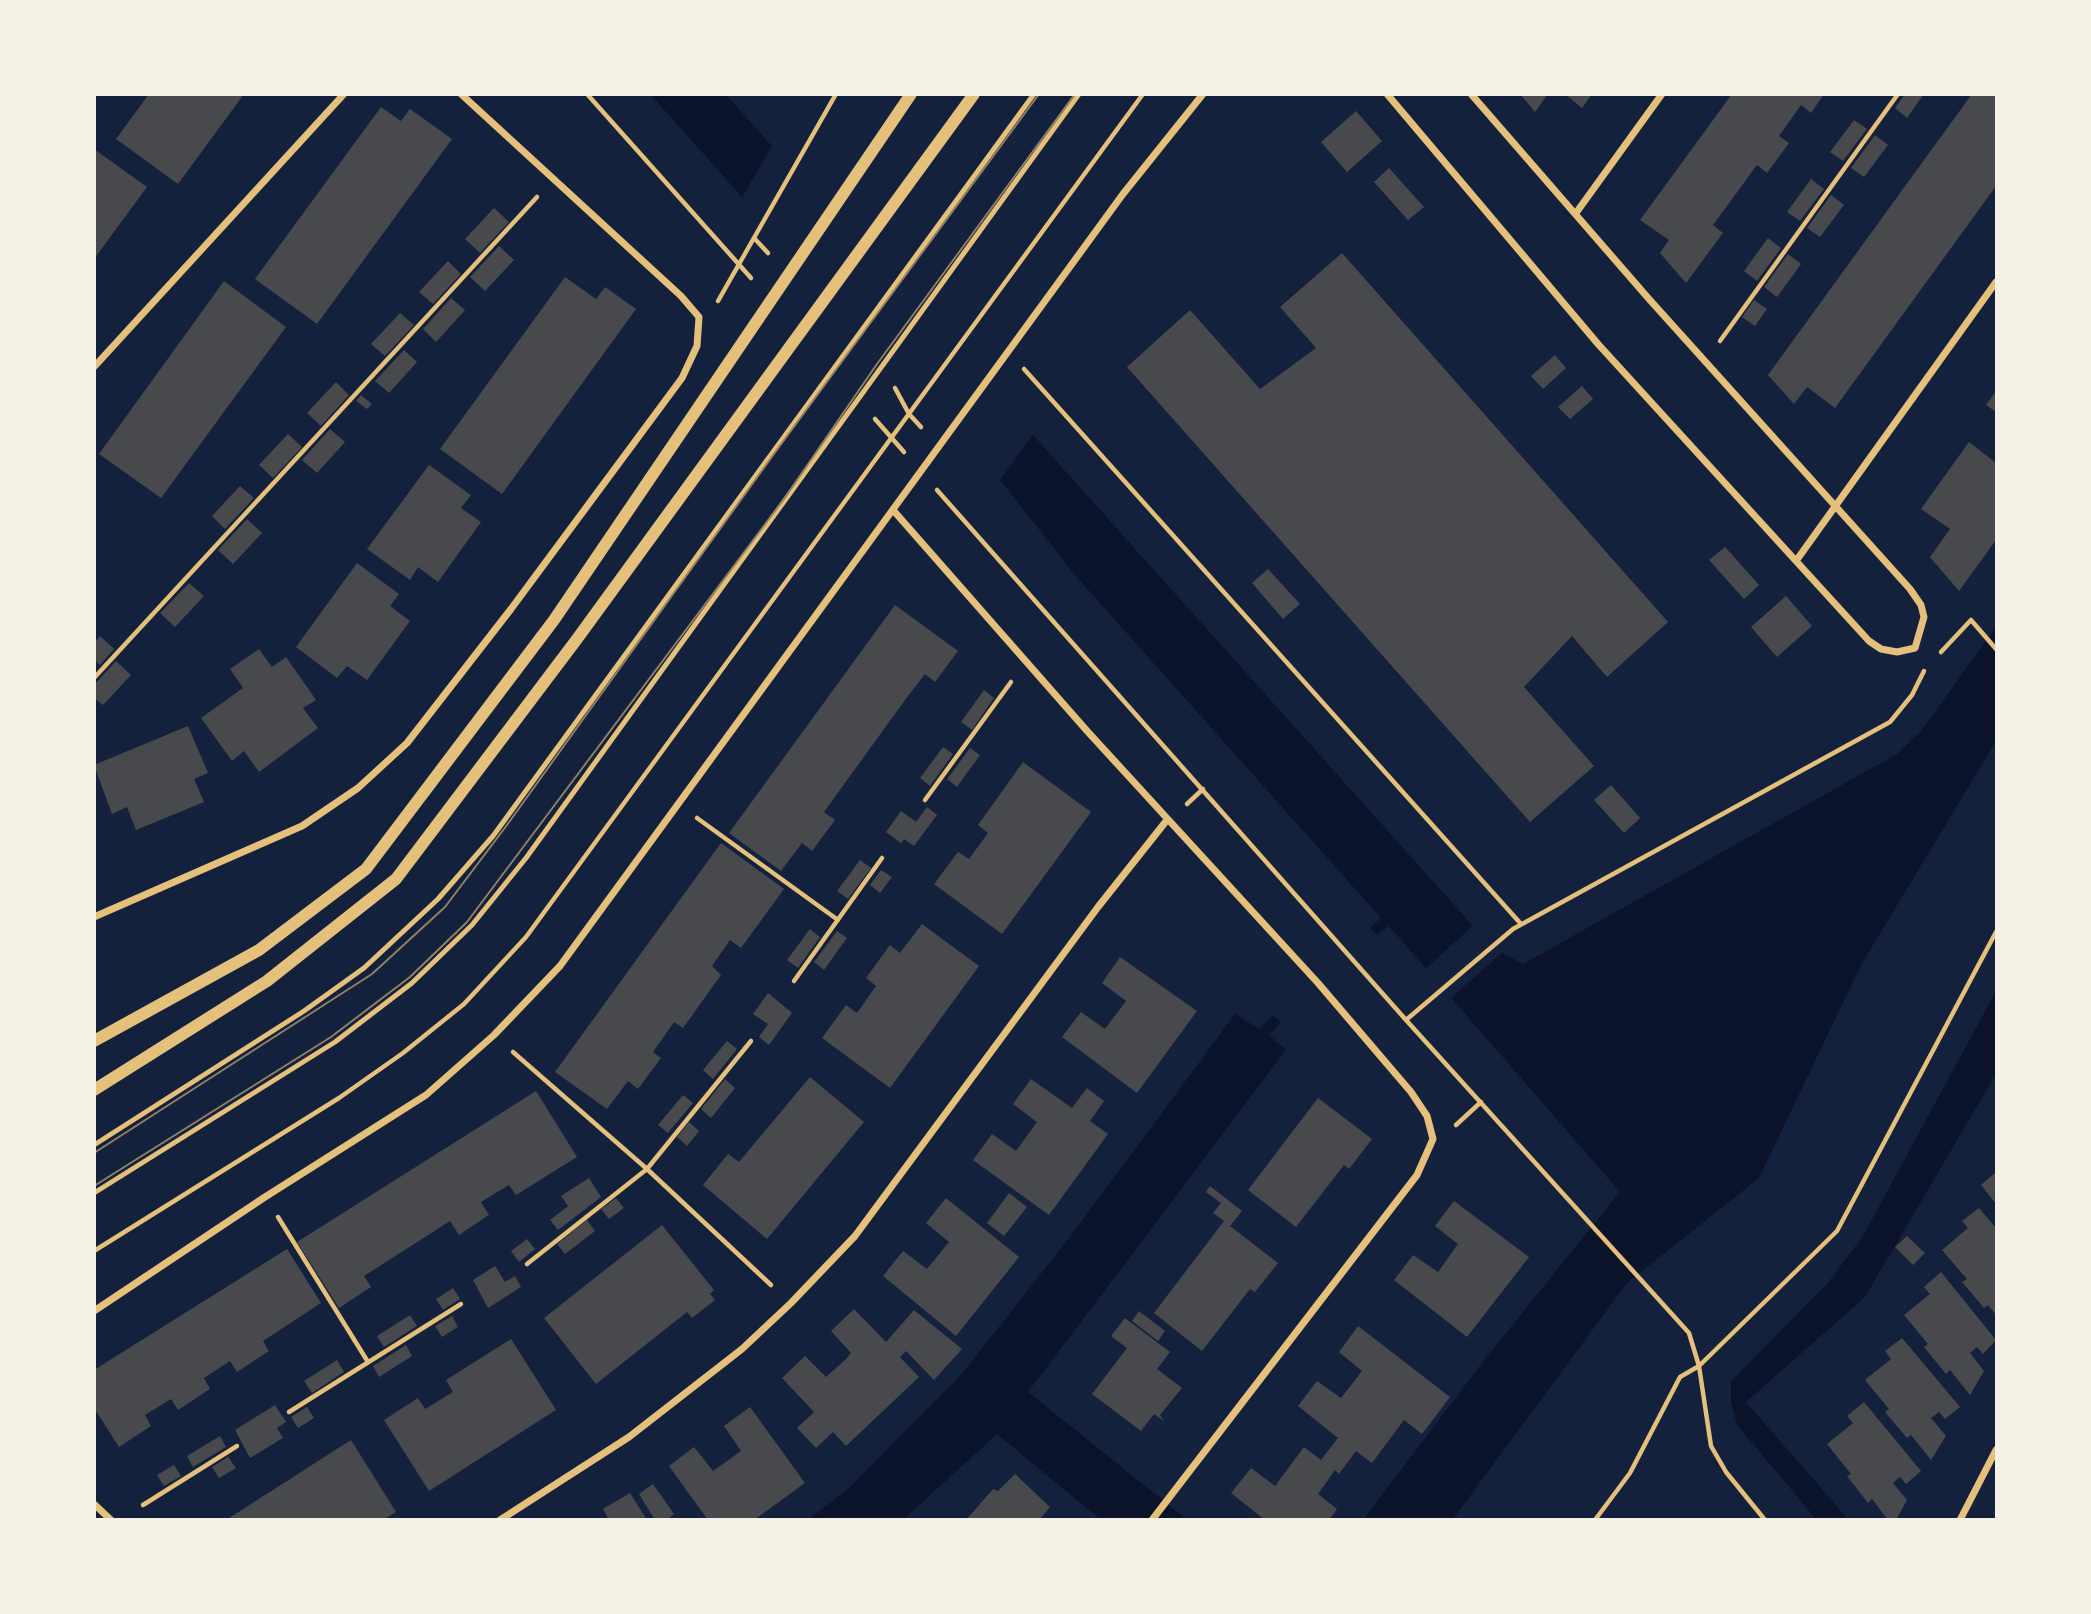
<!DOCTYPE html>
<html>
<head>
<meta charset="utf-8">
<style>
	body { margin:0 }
	#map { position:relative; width:2091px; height:1614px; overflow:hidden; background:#14213d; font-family:Rubik,sans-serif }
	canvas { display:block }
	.frame { position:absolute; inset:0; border:96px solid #f6f1e7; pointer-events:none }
</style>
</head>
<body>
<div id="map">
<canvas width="2091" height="1614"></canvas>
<div class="frame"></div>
</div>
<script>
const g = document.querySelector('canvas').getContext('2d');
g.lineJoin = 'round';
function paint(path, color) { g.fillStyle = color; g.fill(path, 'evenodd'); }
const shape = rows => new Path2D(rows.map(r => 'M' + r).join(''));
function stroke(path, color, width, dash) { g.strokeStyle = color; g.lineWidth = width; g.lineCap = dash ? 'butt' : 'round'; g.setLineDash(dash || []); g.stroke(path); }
const water = shape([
	[651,95,726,95,772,146,742,197],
	[1033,435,1473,926,1501,952,1523,964,1897,754,1921,731,1996,627,1996,741,1861,965,1759,1178,1627,1283,1453,1519,1364,1519,1488,1355,1620,1192,1389,926,1377,935,1370,928,1381,918,1075,575,1000,480],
	[1996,991,1996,1074,1865,1297,1746,1402,1848,1519,1816,1519,1737,1425,1731,1402,1731,1381,1827,1284,1863,1236],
	[1235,1014,1259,1029,1273,1015,1281,1022,1269,1035,1286,1050,1028,1392,1186,1519,1100,1519,997,1434,904,1519,808,1520,848,1489,960,1376,1070,1237]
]);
const pier = shape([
	[1475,924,1505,950,1450,999,1424,970]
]);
const building = shape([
	[149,94,244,94,178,184,116,139],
	[1520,94,1548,94,1535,112],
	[1565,94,1592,94,1582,108],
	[1732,94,1824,94,1811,113,1801,105,1779,136,1789,143,1767,173,1757,165,1713,225,1723,233,1686,283,1660,253,1669,240,1640,220],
	[1905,94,1924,94,1907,118,1895,108],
	[1972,94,1996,94,1996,186,1835,408,1807,387,1794,404,1768,375],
	[381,107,401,121,410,109,452,139,317,324,255,279],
	[1356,111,1382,141,1347,172,1321,142],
	[1854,120,1867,129,1843,161,1830,152],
	[1875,135,1888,145,1864,177,1851,168],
	[94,149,147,187,94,259],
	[1389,168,1424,207,1408,220,1374,182],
	[1811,179,1824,189,1800,221,1787,212],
	[1831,195,1844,205,1820,237,1807,228],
	[494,208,509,222,480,253,465,239],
	[1768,238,1781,248,1757,281,1744,271],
	[499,246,514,260,485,291,470,277],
	[1342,253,1668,622,1607,677,1572,636,1524,687,1594,766,1530,822,1127,367,1190,310,1260,389,1316,348,1280,307],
	[1788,254,1801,264,1777,297,1764,287],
	[448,261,461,274,433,304,419,292],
	[565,277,596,299,605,287,636,309,502,494,440,449],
	[224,281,286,327,161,498,99,454],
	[451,298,465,310,436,342,423,329],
	[1754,300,1767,309,1755,326,1742,317],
	[400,313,414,325,385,356,371,344],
	[404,350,417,362,389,393,375,381],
	[1555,355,1566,368,1543,389,1531,376],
	[336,382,349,395,321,426,307,413],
	[1582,386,1593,399,1570,419,1558,407],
	[1996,391,1996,412,1986,405],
	[361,395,372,404,367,409,356,401],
	[330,429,345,442,317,473,302,460],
	[288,434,302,447,273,478,259,465],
	[1969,442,1996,463,1996,540,1959,591,1930,557,1950,529,1921,509],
	[429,465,471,495,461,508,481,522,438,582,418,567,410,580,367,549],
	[240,486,254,498,225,529,212,516],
	[247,519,262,533,233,564,218,550],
	[1725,547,1759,585,1744,599,1709,560],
	[357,563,399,594,390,606,410,621,367,680,347,666,337,678,296,647],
	[1268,569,1300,604,1283,619,1252,583],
	[189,583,204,596,175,627,160,613],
	[1786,596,1812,626,1777,657,1751,627],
	[895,605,958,651,935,682,925,674,905,700,824,812,835,820,812,851,802,843,781,871,729,833],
	[100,636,114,649,100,665,94,660,94,643],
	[259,649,272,667,286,657,316,700,303,708,318,728,259,772,244,751,232,761,201,718,243,688,230,669],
	[116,661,131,675,103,705,94,698,94,685],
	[984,690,994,698,972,730,961,722],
	[188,726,208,773,194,779,204,802,136,830,127,807,112,814,94,765],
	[943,747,953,754,930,786,920,778],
	[970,748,980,755,957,787,947,779],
	[1023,762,1091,812,1002,934,934,884,958,852,969,859,988,833,978,825],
	[1611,785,1640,818,1624,833,1594,800],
	[927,807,937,815,914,846,904,839,901,843,886,832,901,811,916,822],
	[721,843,784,889,741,948,730,940,712,966,721,975,683,1028,674,1022,653,1052,661,1058,638,1089,628,1081,607,1109,555,1072],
	[860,860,871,868,848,899,837,891],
	[881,870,892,877,880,893,870,885],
	[922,924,979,966,890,1088,822,1038,846,1005,857,1013,876,986,866,978,890,945,900,953],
	[810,929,820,937,798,968,787,960],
	[837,931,847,938,824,970,814,962],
	[1120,957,1197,1011,1137,1093,1062,1037,1081,1012,1105,1029,1126,1001,1102,983],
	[768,993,792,1013,769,1045,759,1037,768,1024,753,1014],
	[727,1041,737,1049,713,1079,703,1070],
	[810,1077,864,1122,767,1239,703,1185,728,1154,739,1162],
	[725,1079,735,1088,711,1118,701,1109],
	[1031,1079,1072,1108,1087,1088,1104,1101,1090,1121,1108,1134,1049,1215,973,1160,992,1134,1016,1151,1037,1122,1013,1104],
	[536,1091,577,1157,516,1195,509,1185,481,1202,489,1215,459,1235,450,1221,364,1276,371,1287,339,1308,297,1242],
	[683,1095,693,1103,668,1133,658,1125],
	[1318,1098,1372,1139,1349,1169,1344,1165,1296,1227,1248,1190],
	[689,1122,699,1131,687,1146,677,1137],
	[1996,1172,1996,1204,1981,1185],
	[589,1178,601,1197,558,1230,550,1220,568,1206,561,1196],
	[1210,1186,1242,1211,1230,1226,1278,1263,1255,1292,1250,1289,1202,1351,1154,1313,1224,1221,1213,1213,1221,1203,1206,1192],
	[1009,1193,1027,1207,1004,1236,987,1223],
	[616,1198,624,1208,609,1219,601,1209],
	[946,1198,1019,1257,956,1336,883,1276,903,1251,927,1269,949,1242,926,1223],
	[1454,1201,1529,1257,1467,1337,1394,1280,1413,1255,1438,1272,1458,1244,1435,1226],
	[1979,1208,1996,1228,1996,1315,1988,1305,1984,1308,1962,1282,1967,1279,1942,1250,1968,1228,1962,1221],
	[587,1220,595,1231,565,1254,557,1244],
	[662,1225,714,1290,710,1294,715,1300,692,1318,687,1312,596,1384,544,1318],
	[1907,1236,1925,1253,1913,1265,1895,1247],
	[527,1239,535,1249,519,1262,511,1251],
	[287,1249,321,1303,263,1341,269,1351,237,1372,230,1361,204,1378,210,1389,178,1410,171,1399,145,1415,151,1426,119,1447,94,1408,94,1370],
	[495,1266,505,1282,515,1276,521,1287,488,1308,473,1280],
	[1941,1272,1996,1340,1983,1354,1977,1347,1970,1353,1984,1371,1970,1395,1950,1370,1946,1374,1924,1347,1928,1344,1904,1315,1930,1294,1924,1287],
	[453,1288,460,1299,443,1310,436,1299],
	[854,1309,886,1342,914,1310,962,1349,934,1380,906,1351,900,1357,919,1377,846,1446,833,1432,816,1448,797,1428,814,1412,782,1378,805,1356,826,1377,846,1359,851,1353,831,1331],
	[1139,1311,1165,1331,1158,1341,1132,1321],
	[410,1315,417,1326,384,1347,377,1336],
	[452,1316,458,1327,442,1337,435,1326],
	[1125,1318,1170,1352,1157,1369,1182,1388,1160,1415,1164,1421,1154,1414,1141,1431,1092,1394,1127,1348,1111,1336],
	[1358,1326,1450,1397,1422,1434,1404,1420,1372,1463,1356,1451,1339,1474,1335,1470,1318,1494,1337,1509,1329,1520,1265,1520,1231,1493,1251,1468,1275,1486,1304,1447,1321,1460,1338,1438,1298,1406,1317,1381,1341,1398,1352,1384,1362,1371,1339,1352],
	[1902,1338,1960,1407,1945,1419,1939,1412,1931,1418,1946,1436,1931,1460,1911,1435,1907,1438,1885,1412,1889,1409,1865,1380,1891,1359,1885,1351],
	[511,1339,556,1410,429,1491,384,1420,418,1398,425,1409,453,1392,446,1380],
	[406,1345,412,1356,379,1377,373,1366],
	[337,1360,344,1372,312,1393,304,1381],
	[1864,1402,1921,1471,1906,1484,1900,1477,1893,1483,1907,1500,1896,1520,1888,1520,1872,1499,1868,1503,1847,1476,1851,1474,1827,1444,1853,1423,1847,1416],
	[275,1405,286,1422,277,1428,283,1438,250,1458,235,1430],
	[307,1407,314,1418,298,1428,291,1417],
	[750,1407,805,1483,754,1520,708,1520,669,1466,694,1447,713,1471,741,1451,724,1426],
	[220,1436,226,1447,193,1467,187,1456],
	[351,1440,396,1512,383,1520,226,1520],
	[228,1457,236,1468,219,1478,212,1467],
	[174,1465,181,1476,164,1486,157,1475],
	[1015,1474,1050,1507,1039,1520,966,1520,993,1489,998,1491],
	[653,1484,674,1514,667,1520,655,1520,639,1494],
	[630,1493,647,1520,609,1520,603,1509]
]);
const path = shape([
	[587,94,751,278],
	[754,238,768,253],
	[718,301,836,94],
	[1720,341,1898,94],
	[1024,369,1521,924],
	[895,388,909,414,921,427],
	[875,419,904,452],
	[937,490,1406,1020,1689,1333,1699,1366,1711,1446,1726,1472,1765,1520],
	[1941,652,1971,620,1996,649],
	[94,678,537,197],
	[925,800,1011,682],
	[1187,804,1203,789],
	[697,818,838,920],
	[794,981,882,858],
	[1406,1020,1513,929,1890,722,1912,695,1924,671],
	[513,1052,647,1169,771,1285],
	[1456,1125,1481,1102],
	[278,1217,368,1362],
	[94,1251,339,1098,403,1053,464,1004,526,937,1143,94],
	[527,1264,647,1169,751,1041],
	[289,1412,461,1304],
	[143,1505,237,1446],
	[1595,1520,1630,1473,1680,1377,1699,1366,1837,1231,1996,932]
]);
const service = shape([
	[94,1145,304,1011,364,968,438,899,493,836,1034,94],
	[94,1193,335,1042,412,983,472,925,526,858,1079,94]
]);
const minor = shape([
	[1387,94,1598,344,1869,641,1881,649,1897,652,1915,648,1924,617,1921,605,1910,589,1649,299,1471,94],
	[1576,213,1662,94],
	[94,367,344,94],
	[893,510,1088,732,1318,983,1411,1092,1427,1116,1433,1139,1417,1175,1152,1520],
	[1796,561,1996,282],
	[94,917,302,826,358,788,407,743,511,609,682,378,697,346,699,317,681,296,461,94],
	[94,1311,265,1197,426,1095,494,1035,560,966,1123,194,1203,94],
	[94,1504,111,1520],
	[500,1520,629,1437,742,1349,791,1303,855,1236,1098,907,1167,820],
	[1960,1520,1996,1450]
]);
const tertiary = shape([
	[94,1041,259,950,366,869,554,620,911,94],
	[94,1090,267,981,396,879,577,639,974,94]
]);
const tram = shape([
	[94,1153,372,974,445,907,507,825,776,451,1039,94],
	[94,1186,331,1037,410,977,467,922,784,499,877,364,1075,94]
]);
paint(water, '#0b132b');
paint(pier, '#14213d');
paint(building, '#48494c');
stroke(path, '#e5c07b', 4.5);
stroke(service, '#e5c07b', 5);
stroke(minor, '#e5c07b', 7);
stroke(tertiary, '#e5c07b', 12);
stroke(tram, '#918062', 2);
</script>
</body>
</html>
